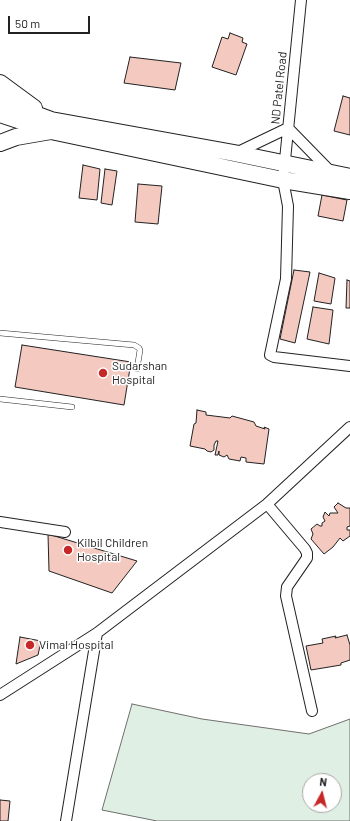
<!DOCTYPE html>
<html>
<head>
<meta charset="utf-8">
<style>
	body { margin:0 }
	#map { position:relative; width:350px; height:821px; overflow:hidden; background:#fff; font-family:Barlow,sans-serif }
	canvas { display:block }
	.north { position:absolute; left:302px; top:773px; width:40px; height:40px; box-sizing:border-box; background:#fff; border:1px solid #a7a7a7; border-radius:50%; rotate:7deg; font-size:11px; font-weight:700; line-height:16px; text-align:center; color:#222 }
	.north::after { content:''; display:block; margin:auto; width:14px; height:18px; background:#c62828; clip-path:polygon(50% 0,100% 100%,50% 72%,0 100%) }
	.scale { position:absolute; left:8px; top:16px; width:82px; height:18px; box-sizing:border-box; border:2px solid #222; border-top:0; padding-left:5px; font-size:12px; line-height:14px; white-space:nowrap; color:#222; -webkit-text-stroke:3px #fff; paint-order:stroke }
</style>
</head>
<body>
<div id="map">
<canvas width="350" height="821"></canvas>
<div class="north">N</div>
<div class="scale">50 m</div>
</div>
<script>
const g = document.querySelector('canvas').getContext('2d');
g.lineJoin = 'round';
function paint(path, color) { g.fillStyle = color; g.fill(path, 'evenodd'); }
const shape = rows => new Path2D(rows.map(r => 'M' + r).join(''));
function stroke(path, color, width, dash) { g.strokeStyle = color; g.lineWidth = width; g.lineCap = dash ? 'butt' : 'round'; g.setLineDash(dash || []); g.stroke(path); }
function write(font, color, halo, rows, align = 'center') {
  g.font = font + ' Barlow,sans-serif'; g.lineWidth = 3; g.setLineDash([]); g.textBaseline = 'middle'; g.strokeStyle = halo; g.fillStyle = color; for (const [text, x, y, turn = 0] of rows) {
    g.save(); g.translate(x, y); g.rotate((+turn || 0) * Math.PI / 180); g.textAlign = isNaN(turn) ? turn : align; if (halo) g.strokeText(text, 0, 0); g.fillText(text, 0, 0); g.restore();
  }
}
const green = shape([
	[132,704,202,719,309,734,350,719,350,821,157,821,102,810,132,704],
	[310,781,334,781,334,805,310,805,310,781]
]);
const building = shape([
	[230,33,243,38,242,42,247,44,236,75,212,67,222,37,228,39,230,33],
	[130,57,181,63,175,90,124,83,130,57],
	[343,96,350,98,350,135,334,131,343,96],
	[83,165,100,169,97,200,79,198,83,165],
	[105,169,117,171,112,205,101,203,105,169],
	[138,184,162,186,158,224,135,222,138,184],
	[322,195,347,200,343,221,318,216,322,195],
	[294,270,310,272,295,343,280,339,294,270],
	[319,273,335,278,331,304,314,301,319,273],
	[347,280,350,281,350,308,346,308,347,280],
	[313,307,333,310,329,344,307,339,313,307],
	[22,345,131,362,124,405,15,387,22,345],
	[197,410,206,412,206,415,230,418,232,416,254,422,256,426,265,429,264,427,269,429,264,464,246,462,246,458,241,457,240,461,229,459,227,455,224,457,219,455,219,451,218,455,215,455,218,441,216,441,214,445,214,450,211,452,207,451,205,449,190,446,194,424,196,423,197,410],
	[338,503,346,508,350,508,350,526,347,527,347,530,350,530,350,536,343,541,340,538,333,547,324,554,311,539,313,534,311,529,317,524,320,526,322,526,322,523,325,521,323,517,325,512,329,516,330,513,338,513,334,507,338,503],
	[48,534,137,561,112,593,49,571,48,534],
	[347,635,350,645,350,660,341,663,341,665,311,670,306,646,323,643,322,639,336,636,335,638,347,635],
	[20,637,41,641,38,655,16,664,20,637],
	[0,800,10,801,8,821,0,821,0,800]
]);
const service = shape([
	[0,333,134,345,139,348,140,350,137,369],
	[0,399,72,407]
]);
const minor = shape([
	[301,0,283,180,288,206,286,279,270,355,274,357,350,366],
	[236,153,288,128,331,172],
	[267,504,305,549,307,553,307,558,287,587,286,596,312,711],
	[0,522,65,532],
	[0,695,97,633,267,504,350,427],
	[66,821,97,633]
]);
const primary = shape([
	[0,143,16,137,51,131]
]);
const trunk = shape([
	[0,83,34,108],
	[0,101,51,120,234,153,350,177],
	[0,114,51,131,283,180,350,191]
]);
const markers = [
	[103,373,5,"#c62828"],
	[68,550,5,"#c62828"],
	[30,645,5,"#c62828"]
];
const streetNames = [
	["ND Patel Road",279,88,-84]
];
const poiNames = [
	["Sudarshan",112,366],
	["Hospital",112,380],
	["Kilbil Children",77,543],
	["Hospital",77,557],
	["Vimal Hospital",39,645]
];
paint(green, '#e0efe3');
stroke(green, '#6f6f6f', 1);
paint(building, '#f3c9c0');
stroke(building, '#222', 1);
stroke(service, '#222', 6);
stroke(minor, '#222', 12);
stroke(primary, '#222', 18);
stroke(trunk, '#222', 18);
stroke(service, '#fff', 5);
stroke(minor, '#fff', 10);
stroke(primary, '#fff', 16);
stroke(trunk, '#fff', 16);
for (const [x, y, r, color] of markers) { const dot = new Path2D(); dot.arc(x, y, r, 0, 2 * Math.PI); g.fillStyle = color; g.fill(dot); stroke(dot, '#fff', 1.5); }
write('12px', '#222', '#fff', streetNames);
write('12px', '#222', '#fff', poiNames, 'left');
</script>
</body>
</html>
